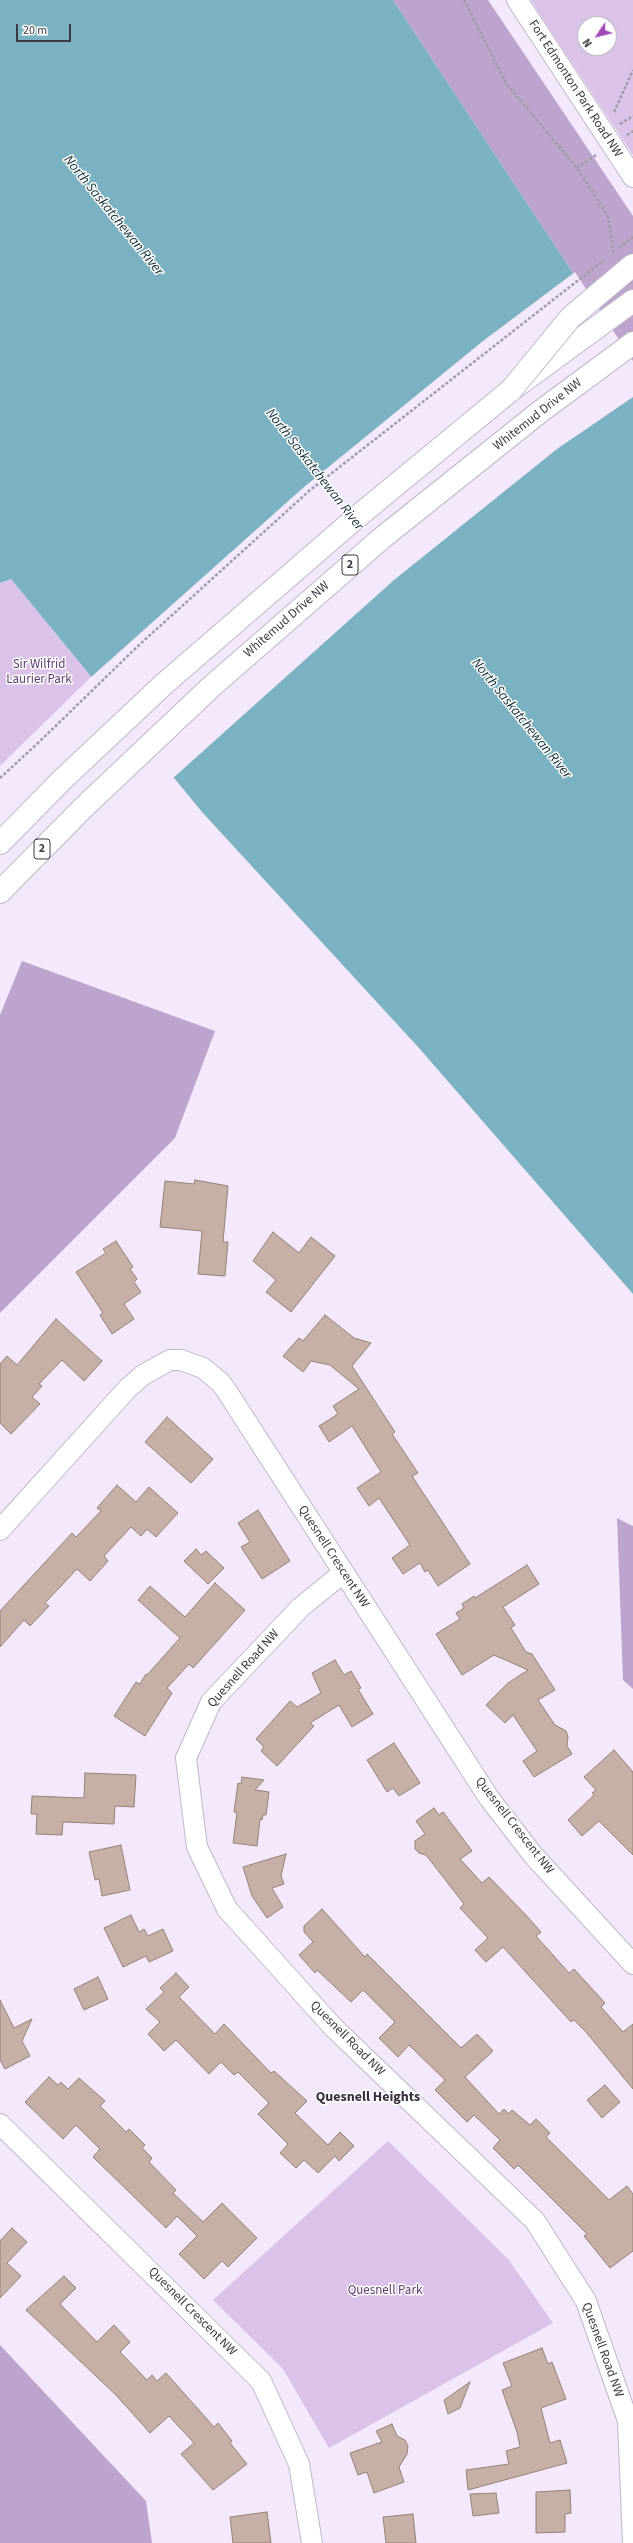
<!DOCTYPE html>
<html>
<head>
<meta charset="utf-8">
<style>
	body { margin:0 }
	#map { position:relative; width:633px; height:2543px; overflow:hidden; background:#f4e8fc; font-family:"Source Sans 3",sans-serif }
	canvas { display:block }
	.north { position:absolute; left:577px; top:16px; width:40px; height:40px; box-sizing:border-box; background:#fff; border:1px solid #b2b0b3; border-radius:50%; rotate:235deg; font-size:11px; font-weight:700; line-height:16px; text-align:center; color:#3e3941 }
	.north::after { content:''; display:block; margin:auto; width:14px; height:18px; background:#a048b5; clip-path:polygon(50% 0,100% 100%,50% 72%,0 100%) }
	.scale { position:absolute; left:16px; top:24px; width:55px; height:18px; box-sizing:border-box; border:2px solid #3e3941; border-top:0; padding-left:5px; font-size:12px; line-height:14px; white-space:nowrap; color:#3e3941; -webkit-text-stroke:3px #fff; paint-order:stroke }
</style>
</head>
<body>
<div id="map">
<canvas width="633" height="2543"></canvas>
<div class="north">N</div>
<div class="scale">20 m</div>
</div>
<script>
const g = document.querySelector('canvas').getContext('2d');
g.lineJoin = 'round';
function paint(path, color) { g.fillStyle = color; g.fill(path, 'evenodd'); }
const shape = rows => new Path2D(rows.map(r => 'M' + r).join(''));
function stroke(path, color, width, dash) { g.strokeStyle = color; g.lineWidth = width; g.lineCap = dash ? 'butt' : 'round'; g.setLineDash(dash || []); g.stroke(path); }
function write(font, color, halo, rows, align = 'center') {
  g.font = font + ' "Source Sans 3",sans-serif'; g.lineWidth = 3; g.setLineDash([]); g.textBaseline = 'middle'; g.strokeStyle = halo; g.fillStyle = color; for (const [text, x, y, turn = 0] of rows) {
    g.save(); g.translate(x, y); g.rotate((+turn || 0) * Math.PI / 180); g.textAlign = isNaN(turn) ? turn : align; if (halo) g.strokeText(text, 0, 0); g.fillText(text, 0, 0); g.restore();
  }
}
const green = shape([
	[531,0,633,0,633,155,548,27],
	[585,24,609,24,609,48,585,48],
	[11,579,91,677,0,766,0,583],
	[388,2141,509,2260,553,2323,329,2448,283,2369,213,2300]
]);
const forest = shape([
	[393,0,488,0,633,216,633,364],
	[22,961,215,1031,175,1138,0,1313,0,1015],
	[617,1518,633,1526,633,1689,623,1680],
	[0,2345,146,2501,152,2543,0,2543]
]);
const water = shape([
	[0,0,393,0,633,364,633,1294,419,1048,202,812,11,579,0,583]
]);
const pier = shape([
	[575,272,633,361,633,397,557,449,394,580,172,779,90,678,304,487,483,341]
]);
const building = shape([
	[195,1180,228,1186,223,1242,228,1242,225,1276,198,1274,202,1231,160,1227,165,1181,194,1184,195,1180],
	[273,1232,299,1253,311,1237,335,1256,291,1312,266,1292,276,1280,253,1261,273,1232],
	[116,1241,133,1267,130,1269,137,1279,134,1282,141,1292,124,1304,134,1319,112,1334,100,1315,103,1313,76,1272,106,1253,103,1249,116,1241],
	[325,1315,354,1338,371,1343,352,1366,395,1432,392,1434,418,1473,412,1476,470,1564,438,1586,428,1570,425,1572,420,1563,403,1574,392,1558,410,1545,379,1498,369,1506,357,1488,381,1472,352,1426,329,1442,319,1426,338,1414,333,1406,359,1389,330,1365,311,1361,303,1372,283,1356,299,1338,303,1341,325,1315],
	[56,1319,102,1361,84,1381,62,1360,39,1384,42,1386,32,1397,40,1404,11,1434,0,1423,0,1364,7,1356,17,1365,56,1319],
	[167,1417,213,1459,191,1483,145,1442,167,1417],
	[117,1485,136,1502,149,1487,178,1513,156,1537,147,1529,141,1536,131,1527,104,1556,108,1561,90,1581,77,1569,45,1603,49,1606,30,1626,24,1620,0,1647,0,1611,72,1533,76,1537,101,1511,97,1508,117,1485],
	[258,1510,290,1561,262,1579,241,1547,250,1542,238,1523,258,1510],
	[196,1549,201,1555,206,1551,224,1568,208,1584,184,1561,196,1549],
	[527,1565,539,1584,503,1607,515,1625,511,1628,526,1652,532,1654,555,1690,538,1700,555,1725,566,1731,568,1737,567,1746,572,1754,534,1777,523,1761,537,1751,513,1715,505,1723,486,1705,508,1683,528,1670,494,1655,462,1675,436,1634,460,1619,456,1613,464,1608,462,1604,474,1596,475,1598,527,1565],
	[215,1583,245,1610,193,1668,189,1664,167,1688,172,1693,145,1736,114,1716,136,1682,140,1684,146,1674,147,1675,180,1638,138,1600,150,1586,185,1617,215,1583],
	[335,1660,344,1675,351,1671,361,1688,358,1689,373,1714,352,1727,339,1705,310,1723,314,1726,277,1766,261,1751,264,1747,256,1739,290,1701,297,1707,321,1693,312,1673,335,1660],
	[394,1743,420,1783,399,1796,393,1788,387,1792,367,1760,394,1743],
	[614,1750,633,1772,633,1855,599,1821,582,1836,568,1820,594,1795,592,1793,596,1790,584,1777,614,1750],
	[85,1773,136,1775,134,1807,115,1806,114,1824,63,1822,62,1835,36,1834,37,1814,31,1814,32,1796,84,1798,85,1773],
	[242,1777,264,1780,255,1790,269,1792,266,1815,263,1815,262,1820,260,1819,257,1846,233,1843,237,1813,234,1812,238,1783,241,1784,242,1777],
	[434,1808,439,1815,443,1812,472,1851,460,1859,482,1883,489,1877,526,1915,541,1932,536,1936,569,1973,574,1969,605,2003,601,2007,623,2032,633,2024,633,2089,586,2032,574,2020,571,2022,503,1947,486,1962,475,1950,488,1938,460,1908,464,1904,426,1855,419,1853,415,1849,415,1841,425,1834,416,1821,434,1808],
	[121,1845,130,1890,102,1896,99,1879,95,1880,89,1852,121,1845],
	[286,1854,281,1876,284,1884,272,1888,283,1907,267,1918,252,1896,243,1867,286,1854],
	[322,1909,365,1957,367,1954,461,2048,477,2034,493,2051,465,2077,499,2114,504,2109,509,2114,512,2110,530,2125,536,2119,550,2133,546,2137,609,2200,627,2186,633,2194,633,2251,610,2268,584,2236,587,2234,518,2165,514,2169,493,2148,500,2140,474,2115,467,2122,435,2090,445,2080,409,2045,398,2057,379,2038,395,2022,363,1990,351,2002,317,1970,315,1973,299,1955,313,1942,304,1932,304,1926,322,1909],
	[131,1915,139,1932,144,1929,148,1936,163,1929,173,1951,149,1962,146,1956,123,1967,104,1928,131,1915],
	[176,1973,189,1987,179,1997,215,2034,224,2024,271,2073,274,2071,307,2101,295,2113,328,2145,340,2132,354,2146,339,2161,335,2156,318,2173,304,2160,296,2168,280,2153,288,2144,258,2114,269,2103,238,2072,234,2075,221,2062,209,2074,176,2040,164,2051,148,2034,160,2022,146,2009,164,1992,160,1988,176,1973],
	[98,1977,108,1999,84,2010,74,1989,98,1977],
	[0,2000,14,2028,32,2019,22,2041,30,2056,5,2069,0,2060,0,2000],
	[49,2077,58,2085,61,2082,68,2089,79,2078,105,2101,100,2106,126,2132,129,2129,145,2145,142,2148,152,2158,149,2162,176,2190,173,2193,203,2222,222,2203,257,2238,228,2267,222,2261,204,2279,179,2254,197,2236,177,2216,166,2228,93,2157,100,2149,76,2125,63,2139,25,2102,49,2077],
	[605,2085,620,2102,602,2118,587,2100,605,2085],
	[12,2228,27,2242,7,2263,21,2276,0,2298,0,2241,12,2228],
	[64,2276,76,2288,60,2304,97,2342,114,2325,130,2342,120,2352,147,2380,152,2375,157,2381,166,2373,214,2427,218,2423,232,2441,230,2443,247,2464,213,2490,181,2454,194,2443,169,2416,150,2433,116,2395,26,2310,64,2276],
	[542,2348,548,2364,552,2362,566,2399,541,2408,550,2443,560,2440,567,2463,468,2490,466,2470,509,2464,506,2451,520,2447,517,2432,502,2390,512,2386,503,2363,542,2348],
	[470,2382,460,2408,448,2414,444,2400,470,2382],
	[392,2424,397,2436,405,2440,408,2446,407,2454,399,2467,404,2482,374,2493,367,2472,358,2475,350,2453,382,2442,376,2431,392,2424],
	[570,2490,571,2513,565,2514,565,2532,536,2533,536,2492,570,2490],
	[496,2493,499,2513,473,2516,470,2494,496,2493],
	[267,2512,271,2543,233,2543,230,2517,267,2512],
	[413,2514,416,2543,386,2543,383,2517,413,2514]
]);
const path = shape([
	[464,0,506,83,577,168,594,194,608,217,614,255],
	[614,112,633,70],
	[620,124,633,116],
	[627,135,633,131],
	[577,168,596,155],
	[0,778,37,744]
]);
const minor = shape([
	[517,0,633,177],
	[0,1530,128,1388,143,1375,170,1360,181,1360,203,1368,221,1383,228,1393,489,1798,533,1855,633,1964],
	[343,1573,301,1607,211,1702,186,1758,197,1847,227,1909,333,2027,535,2221,586,2301,628,2421,633,2543],
	[0,2124,261,2381,299,2464,312,2543]
]);
const highway = shape([
	[0,843,63,779,164,684,357,517,511,390,633,301],
	[0,892,84,807,212,686,382,538,541,411,633,343]
]);
const pathBridge = shape([
	[619,248,633,237],
	[37,744,138,646,309,491,604,260]
]);
const highwayBridge = shape([
	[511,390,571,317,633,265]
]);
const shields = [
	[350,565,16],
	[42,849,16]
];
const shieldNames = [
	["2",350,565],
	["2",42,849]
];
const streetNames = [
	["Fort Edmonton Park Road NW",575,89,57],
	["Whitemud Drive NW",538,415,-38],
	["Whitemud Drive NW",287,620,-41],
	["Quesnell Crescent NW",333,1557,57],
	["Quesnell Road NW",244,1669,-48],
	["Quesnell Crescent NW",514,1826,52],
	["Quesnell Road NW",347,2039,45],
	["Quesnell Crescent NW",192,2312,45],
	["Quesnell Road NW",602,2350,70]
];
const parkNames = [
	["Sir Wilfrid",39,665],
	["Laurier Park",39,680],
	["Quesnell Park",385,2291]
];
const waterNames = [
	["North Saskatchewan River",113,216,51],
	["North Saskatchewan River",314,470,52],
	["North Saskatchewan River",521,719,51]
];
const neighbourhoodNames = [
	["Quesnell Heights",368,2098]
];
paint(green, '#dac2e8');
paint(forest, '#bda4cc');
paint(water, '#7ab2c1');
paint(pier, '#f4e8fc');
paint(building, '#c6b0a5');
stroke(building, '#958075', 1);
stroke(minor, '#c2b6c9', 22);
stroke(highway, '#c2b6c9', 24);
stroke(path, '#a39aa9', 2.5, [3, 2]);
stroke(minor, '#fff', 20);
stroke(highway, '#fff', 22);
stroke(highwayBridge, '#c2b6c9', 24, []);
stroke(pathBridge, '#a39aa9', 2.5, [3, 2]);
stroke(highwayBridge, '#fff', 22);
for (const [x, y, w] of shields) { const box = new Path2D(); box.roundRect(x - w / 2, y - 10, w, 20, 3); g.fillStyle = '#fff'; g.fill(box); stroke(box, '#3e3941', 1); }
write('bold 12px', '#3e3941', null, shieldNames);
write('13px', '#3e3941', '#fff', streetNames);
write('13px', '#624074', '#fff', parkNames);
write('italic 14px', '#133037', '#fff', waterNames);
write('bold 14px', '#392f3f', '#fff', neighbourhoodNames);
</script>
</body>
</html>
